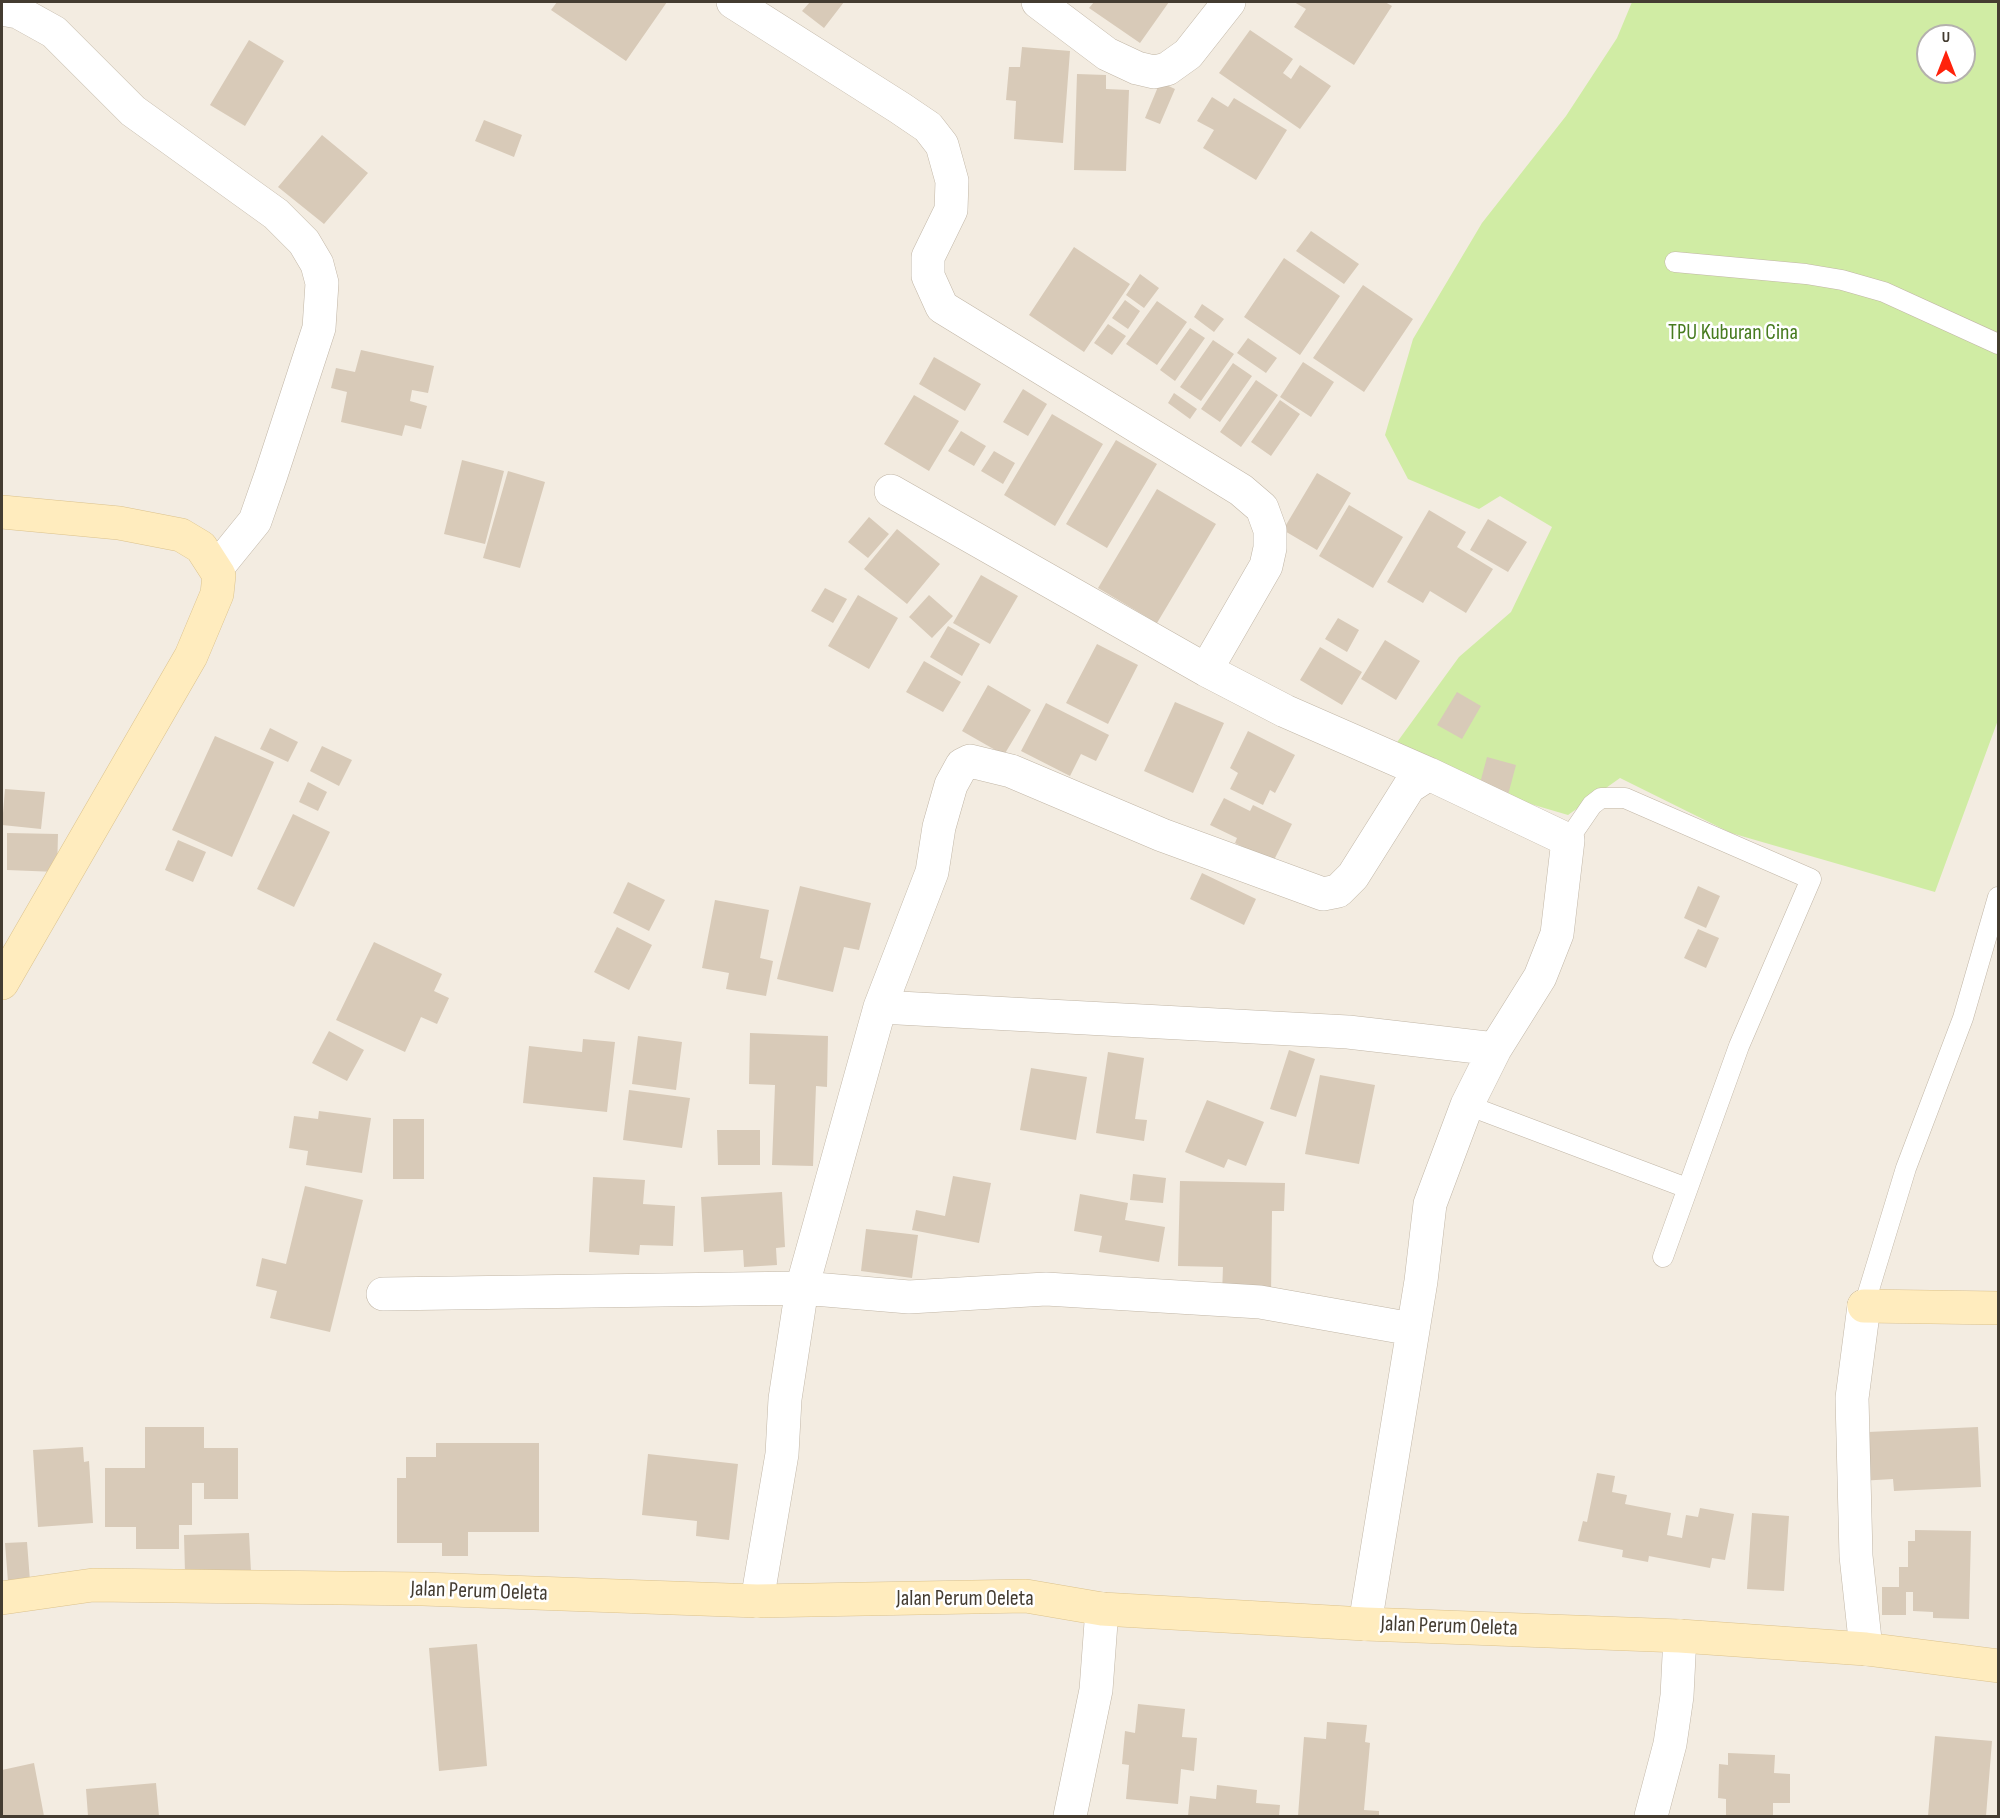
<!DOCTYPE html>
<html>
<head>
<meta charset="utf-8">
<style>
	body { margin:0 }
	#map { position:relative; width:2000px; height:1818px; overflow:hidden; background:#f3ece1; font-family:"Sofia Sans Condensed",sans-serif }
	canvas { display:block }
	.frame { position:absolute; inset:0; border:3px solid #443c31; pointer-events:none }
	.north { position:absolute; left:1916px; top:24px; width:60px; height:60px; box-sizing:border-box; background:#fff; border:2px solid #b4b1ad; border-radius:50%; rotate:0deg; font-size:16px; font-weight:700; line-height:24px; text-align:center; color:#443c31 }
	.north::after { content:''; display:block; margin:auto; width:21px; height:27px; background:#ff220b; clip-path:polygon(50% 0,100% 100%,50% 72%,0 100%) }
</style>
</head>
<body>
<div id="map">
<canvas width="2000" height="1818"></canvas>
<div class="frame"></div>
<div class="north">U</div>
</div>
<script>
const g = document.querySelector('canvas').getContext('2d');
g.lineJoin = 'round';
function paint(path, color) { g.fillStyle = color; g.fill(path, 'evenodd'); }
const shape = rows => new Path2D(rows.map(r => 'M' + r).join(''));
function stroke(path, color, width, dash) { g.strokeStyle = color; g.lineWidth = width; g.lineCap = dash ? 'butt' : 'round'; g.setLineDash(dash || []); g.stroke(path); }
function write(font, color, halo, rows, align = 'center') {
  g.font = font + ' "Sofia Sans Condensed",sans-serif'; g.lineWidth = 5; g.setLineDash([]); g.textBaseline = 'middle'; g.strokeStyle = halo; g.fillStyle = color; for (const [text, x, y, turn = 0] of rows) {
    g.save(); g.translate(x, y); g.rotate((+turn || 0) * Math.PI / 180); g.textAlign = isNaN(turn) ? turn : align; if (halo) g.strokeText(text, 0, 0); g.fillText(text, 0, 0); g.restore();
  }
}
const green = shape([
	[1632,2,1998,2,1998,720,1935,892,1731,833,1620,778,1568,815,1490,792,1395,745,1459,657,1511,612,1552,527,1500,496,1479,509,1408,479,1385,435,1413,339,1482,223,1566,116,1617,38],
	[1928,36,1964,36,1964,72,1928,72]
]);
const building = shape([
	[557,2,667,2,626,61,551,10],
	[810,2,844,2,824,28,802,11],
	[1094,2,1169,2,1140,43,1089,8],
	[1294,2,1385,2,1392,6,1354,65,1294,27,1306,9],
	[1250,30,1293,59,1283,73,1291,79,1300,65,1331,86,1300,129,1219,73],
	[249,40,284,61,245,126,210,105],
	[1022,47,1070,51,1063,143,1014,139,1016,101,1006,100,1009,67,1020,67],
	[1077,74,1106,75,1106,89,1129,90,1126,171,1074,170],
	[1160,82,1175,89,1160,124,1145,118],
	[1212,97,1228,107,1234,98,1287,130,1256,180,1203,148,1214,130,1197,121],
	[484,120,522,135,514,157,475,141],
	[322,135,368,173,324,224,278,187],
	[1311,231,1359,264,1344,284,1296,251],
	[1074,247,1130,284,1084,352,1029,315],
	[1284,258,1340,296,1300,355,1244,317],
	[1140,274,1159,288,1144,308,1126,295],
	[1363,285,1413,319,1364,392,1313,358],
	[1125,300,1140,311,1128,329,1112,318],
	[1157,301,1187,322,1157,365,1126,344],
	[1202,304,1224,319,1214,332,1194,317],
	[1108,324,1126,336,1112,355,1094,343],
	[1190,328,1205,338,1175,381,1160,370],
	[1248,338,1277,358,1266,373,1237,353],
	[1213,340,1234,354,1201,401,1180,387],
	[361,350,434,366,428,393,412,390,410,401,427,406,421,429,405,425,402,436,341,422,347,392,331,388,336,368,355,372],
	[934,357,981,384,965,411,919,384],
	[1303,362,1334,382,1311,417,1280,397],
	[1233,363,1252,376,1220,422,1201,409],
	[1256,380,1278,395,1241,447,1220,432],
	[1023,389,1047,404,1028,436,1003,422],
	[1174,393,1197,409,1190,419,1168,403],
	[914,395,959,421,929,471,884,444],
	[1280,400,1300,414,1271,456,1251,442],
	[1052,414,1103,444,1055,526,1004,495],
	[961,431,986,446,974,466,948,451],
	[1116,440,1157,464,1107,548,1066,524],
	[994,451,1015,463,1003,484,981,471],
	[462,460,504,471,485,544,444,534],
	[508,471,545,482,520,568,483,558],
	[1317,473,1351,493,1317,550,1283,530],
	[1157,489,1216,524,1157,623,1098,588],
	[1349,505,1403,537,1373,588,1319,556],
	[1429,510,1466,532,1457,547,1493,569,1466,613,1430,591,1423,603,1387,582],
	[869,517,889,534,868,558,848,542],
	[1488,519,1527,542,1508,572,1470,550],
	[897,529,940,564,907,604,864,569],
	[981,575,1018,596,990,644,953,623],
	[825,588,847,599,833,623,811,611],
	[858,595,898,618,869,669,828,646],
	[929,595,953,616,932,638,909,617],
	[1338,618,1359,630,1347,652,1325,639],
	[948,626,980,644,962,676,930,657],
	[1385,640,1420,661,1396,700,1361,679],
	[1097,644,1138,665,1108,724,1066,703],
	[1320,647,1362,672,1342,705,1300,680],
	[924,661,961,682,943,712,906,692],
	[988,685,1031,710,1004,755,962,731],
	[1457,692,1481,706,1462,739,1437,725],
	[1175,702,1224,723,1193,793,1144,771],
	[1046,703,1109,735,1096,761,1081,754,1070,776,1021,751],
	[270,728,298,742,288,762,260,749],
	[1248,731,1295,755,1275,793,1270,790,1263,805,1230,789,1238,773,1230,768],
	[215,736,274,762,232,857,172,830],
	[322,746,352,760,339,786,310,771],
	[1487,757,1516,765,1508,795,1479,787],
	[308,782,327,792,318,811,299,802],
	[5,789,45,792,41,829,2,825],
	[1224,798,1250,811,1253,805,1292,824,1273,862,1235,843,1237,838,1210,825],
	[293,814,330,832,294,907,257,889],
	[7,833,58,834,57,872,7,870],
	[178,840,206,852,193,882,165,870],
	[1202,873,1256,899,1244,925,1190,899],
	[628,882,665,900,649,931,613,913],
	[800,886,871,903,859,950,844,947,833,992,777,979],
	[1698,886,1720,896,1706,928,1684,918],
	[715,900,769,910,760,958,773,961,766,996,726,989,729,973,702,968],
	[617,927,652,945,629,990,594,972],
	[1698,929,1719,938,1706,968,1684,958],
	[374,942,442,974,434,991,449,998,437,1024,421,1017,405,1052,336,1020],
	[329,1031,364,1050,347,1081,312,1063],
	[750,1033,828,1036,827,1087,816,1086,813,1166,772,1165,775,1085,749,1084],
	[638,1036,682,1042,676,1090,632,1084],
	[583,1039,615,1042,607,1112,523,1103,529,1046,582,1052],
	[1289,1050,1315,1059,1296,1117,1270,1109],
	[1108,1052,1144,1058,1135,1119,1147,1120,1144,1141,1096,1133],
	[1031,1068,1087,1077,1076,1140,1020,1130],
	[1320,1075,1375,1085,1359,1164,1305,1154],
	[629,1090,690,1098,682,1148,623,1140],
	[1207,1100,1264,1122,1246,1166,1228,1159,1224,1168,1185,1152],
	[319,1111,371,1118,362,1173,306,1165,308,1151,289,1148,294,1116,318,1119],
	[393,1119,424,1119,424,1179,393,1179],
	[717,1130,760,1130,760,1165,718,1165],
	[1133,1174,1166,1178,1163,1203,1130,1200],
	[953,1176,991,1183,979,1243,912,1230,916,1210,945,1216],
	[593,1177,645,1180,643,1204,675,1206,673,1246,640,1245,639,1255,589,1252],
	[1180,1181,1285,1183,1284,1211,1272,1211,1271,1295,1222,1294,1223,1267,1178,1266],
	[305,1186,363,1200,330,1332,270,1318,277,1291,256,1286,262,1258,286,1264],
	[782,1192,785,1247,776,1248,777,1265,744,1267,743,1250,704,1252,701,1197],
	[1080,1194,1128,1203,1125,1220,1165,1227,1159,1262,1099,1252,1102,1236,1074,1231],
	[866,1229,918,1235,912,1278,861,1271],
	[145,1427,204,1427,204,1448,238,1448,238,1499,204,1499,204,1483,192,1483,192,1525,179,1525,179,1549,136,1549,136,1527,105,1527,105,1468,145,1468],
	[1978,1427,1981,1487,1894,1491,1893,1479,1859,1481,1868,1432],
	[436,1443,539,1443,539,1532,468,1532,468,1556,442,1556,442,1543,397,1543,397,1478,406,1478,406,1457,436,1457],
	[83,1447,84,1462,89,1461,93,1523,38,1527,33,1450],
	[648,1454,738,1464,729,1540,696,1536,697,1521,642,1515],
	[1597,1473,1615,1476,1612,1492,1627,1495,1625,1504,1671,1513,1667,1535,1682,1538,1686,1515,1698,1517,1700,1508,1734,1514,1725,1560,1712,1558,1710,1568,1649,1556,1648,1562,1622,1557,1623,1550,1578,1541,1583,1521,1587,1522],
	[1752,1513,1789,1516,1784,1591,1747,1589],
	[1915,1530,1971,1531,1969,1619,1933,1618,1933,1612,1913,1611,1913,1592,1906,1592,1906,1615,1882,1615,1882,1587,1899,1587,1899,1567,1908,1567,1908,1541,1915,1541],
	[249,1533,251,1572,185,1573,184,1535],
	[27,1542,30,1581,8,1582,5,1543],
	[477,1644,487,1766,439,1771,429,1648],
	[1138,1704,1185,1709,1182,1737,1197,1738,1194,1771,1181,1769,1178,1804,1126,1799,1129,1765,1122,1764,1125,1731,1135,1733],
	[1327,1722,1367,1725,1365,1742,1370,1743,1364,1810,1379,1811,1379,1816,1298,1816,1304,1737,1326,1739],
	[1935,1736,1992,1741,1986,1816,1928,1816],
	[1728,1753,1775,1755,1774,1773,1790,1774,1790,1803,1773,1803,1773,1816,1726,1816,1726,1799,1718,1798,1719,1764,1728,1765],
	[34,1763,44,1816,2,1816,2,1770],
	[156,1783,159,1816,88,1816,86,1789],
	[1217,1785,1257,1790,1256,1803,1280,1805,1279,1816,1188,1816,1190,1796,1216,1799]
]);
const lane = shape([
	[1675,262,1806,274,1842,280,1884,292,1998,344],
	[1568,840,1592,805,1601,798,1625,798,1811,879,1739,1046,1663,1257],
	[1467,1105,1687,1188],
	[1864,1306,1906,1168,1963,1018,1998,897]
]);
const street = shape([
	[733,2,900,108,928,127,942,145,952,181,951,210,928,257,928,276,942,307,1241,490,1262,508,1270,530,1270,548,1266,566,1206,670],
	[1038,2,1107,54,1137,68,1154,72,1167,69,1188,54,1229,2],
	[2,9,18,12,54,32,133,111,276,214,304,242,317,264,322,283,319,328,271,475,255,521,216,569],
	[891,491,1206,670,1285,711,1429,774],
	[880,1007,1348,1032,1495,1049],
	[383,1294,802,1288,909,1297,1046,1289,1260,1302,1412,1329],
	[1864,1306,1852,1398,1856,1556,1866,1649],
	[757,1601,782,1454,785,1399,802,1288,880,1007,932,872,939,827,951,785,962,765,970,761,1011,771,1162,835,1323,894,1338,891,1353,876,1409,787,1429,774,1568,840,1557,934,1540,977,1495,1049,1467,1105,1430,1204,1421,1281,1365,1624],
	[1070,1816,1096,1690,1102,1609],
	[1651,1816,1670,1744,1677,1696,1680,1636]
]);
const secondary = shape([
	[2,512,119,523,181,535,201,547,219,575,217,594,191,656,2,983],
	[1864,1306,1998,1308],
	[2,1598,93,1585,423,1589,757,1601,1026,1596,1102,1609,1365,1624,1680,1636,1866,1649,1998,1666]
]);
const parkNames = [
	["TPU Kuburan Cina",1733,333]
];
const streetNames = [
	["Jalan Perum Oeleta",479,1592,2],
	["Jalan Perum Oeleta",965,1599],
	["Jalan Perum Oeleta",1449,1627,2]
];
paint(green, '#d0eca4');
paint(building, '#d8cab8');
stroke(lane, '#c1b6a6', 21);
stroke(street, '#c1b6a6', 34);
stroke(secondary, '#dbc28d', 34);
stroke(lane, '#fff', 20);
stroke(street, '#fff', 33);
stroke(secondary, '#ffecbe', 33);
write('22px', '#477b1f', '#fff', parkNames);
write('22px', '#443c31', '#fff', streetNames);
</script>
</body>
</html>
